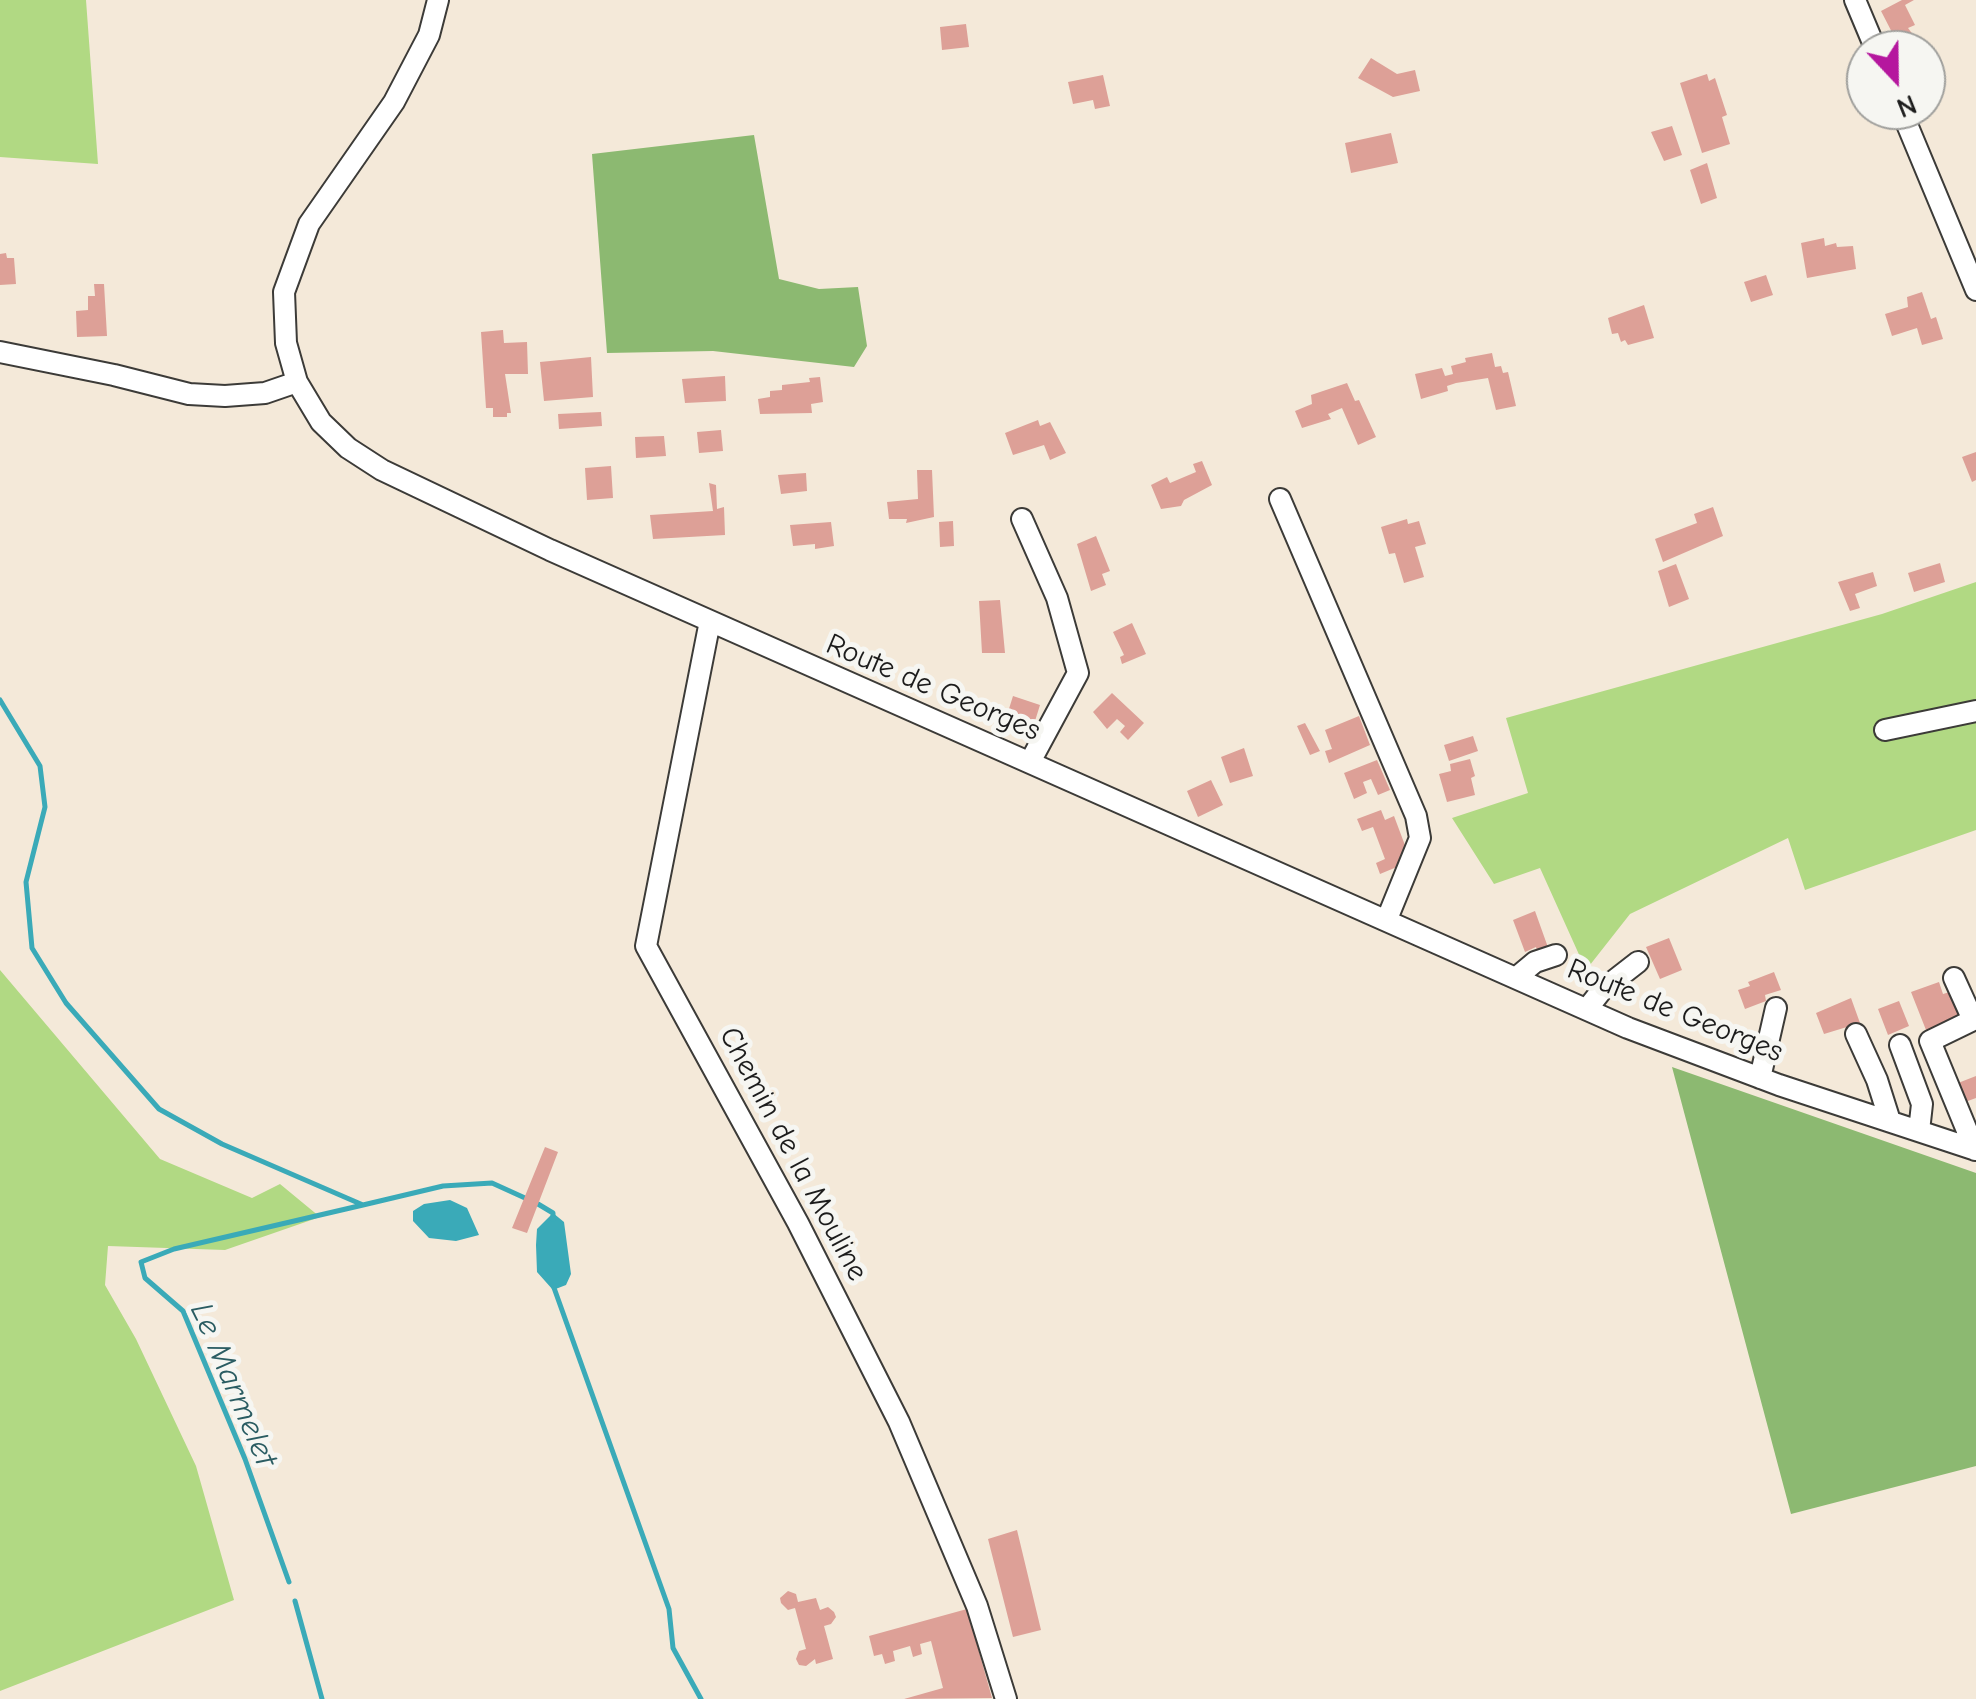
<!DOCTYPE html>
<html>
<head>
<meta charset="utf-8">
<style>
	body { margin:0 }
	#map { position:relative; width:1976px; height:1699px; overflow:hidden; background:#f4e9d9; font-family:"Comic Neue",sans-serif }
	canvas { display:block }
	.north { position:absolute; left:1846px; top:30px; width:100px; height:100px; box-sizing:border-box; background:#f6f6f2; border:2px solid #9f9f9c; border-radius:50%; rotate:158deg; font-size:28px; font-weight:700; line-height:40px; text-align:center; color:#1c1c1c }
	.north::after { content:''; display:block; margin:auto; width:35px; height:45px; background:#b5179e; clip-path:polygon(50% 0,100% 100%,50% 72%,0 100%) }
</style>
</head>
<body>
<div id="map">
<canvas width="1976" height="1699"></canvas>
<div class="north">N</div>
</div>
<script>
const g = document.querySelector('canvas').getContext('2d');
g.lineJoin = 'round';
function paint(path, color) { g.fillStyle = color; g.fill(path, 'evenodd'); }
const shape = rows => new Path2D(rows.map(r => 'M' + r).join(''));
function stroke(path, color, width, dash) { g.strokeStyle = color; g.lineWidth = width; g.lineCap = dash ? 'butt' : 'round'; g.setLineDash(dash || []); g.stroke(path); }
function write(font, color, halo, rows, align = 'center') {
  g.font = font + ' "Comic Neue",sans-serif'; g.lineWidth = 10; g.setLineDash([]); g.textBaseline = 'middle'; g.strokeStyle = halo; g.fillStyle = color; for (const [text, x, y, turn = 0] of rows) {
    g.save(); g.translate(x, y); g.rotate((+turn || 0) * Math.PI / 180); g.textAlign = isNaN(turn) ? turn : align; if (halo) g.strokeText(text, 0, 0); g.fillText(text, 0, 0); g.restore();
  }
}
const green = shape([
	[0,0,86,0,98,164,0,157],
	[1976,582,1976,830,1805,890,1788,838,1630,914,1586,970,1540,868,1494,884,1452,818,1528,793,1506,718,1882,614],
	[0,970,160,1159,252,1198,280,1184,320,1217,225,1250,108,1246,105,1285,136,1339,196,1466,234,1600,0,1691]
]);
const forest = shape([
	[754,135,779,279,819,289,858,287,867,346,854,367,713,351,607,353,592,154],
	[1672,1067,1976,1173,1976,1466,1791,1514]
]);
const water = shape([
	[450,1200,467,1208,479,1235,456,1241,429,1238,413,1221,413,1211,424,1204],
	[553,1213,564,1222,571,1274,566,1285,553,1290,537,1272,536,1245,537,1229]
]);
const stream = shape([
	[0,700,40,766,45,807,26,882,32,948,66,1003,159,1109,222,1144,363,1205,443,1186,492,1183,525,1198],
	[538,1204,553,1213,553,1219],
	[553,1285,669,1609,673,1648,701,1699],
	[289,1582,245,1459,183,1311,145,1278,141,1262,174,1249,363,1205],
	[295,1601,322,1699]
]);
const building = shape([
	[1902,0,1914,0,1905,5,1915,25,1908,28,1914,36,1898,44,1881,11],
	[966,24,969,47,942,50,940,27],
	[1371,58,1397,74,1415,70,1420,91,1393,97,1358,78],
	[1707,74,1709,81,1715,78,1727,115,1722,117,1730,144,1702,153,1680,83],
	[1103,75,1110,106,1095,109,1093,100,1073,104,1068,82],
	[1672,126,1682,155,1664,161,1651,132],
	[1391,133,1398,163,1351,173,1345,143],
	[1707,163,1717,198,1701,204,1690,170],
	[1824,238,1825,246,1836,243,1837,247,1853,246,1856,269,1807,278,1801,243],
	[6,253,7,258,14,258,16,284,0,285,0,254],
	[1766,275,1773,295,1751,302,1744,282],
	[94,284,104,284,107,336,77,337,76,311,88,310,88,296,95,296],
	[1922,292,1931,319,1936,317,1943,339,1922,345,1917,328,1892,336,1885,314,1908,307,1907,297],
	[1644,305,1654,338,1628,345,1625,340,1621,342,1618,333,1612,334,1608,318],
	[503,330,504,343,527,342,528,374,505,374,511,413,507,413,507,417,493,417,493,408,486,408,481,332],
	[1492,353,1495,367,1501,366,1503,373,1508,372,1516,406,1496,410,1488,378,1456,383,1447,386,1448,391,1421,399,1415,374,1442,368,1445,376,1453,374,1451,366,1466,362,1465,358],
	[591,357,593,397,544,401,540,362],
	[725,376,726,401,685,403,682,379],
	[820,377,823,402,811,404,812,413,760,414,758,399,770,397,770,391,782,390,782,385,810,382,809,378],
	[1347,383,1355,401,1359,400,1376,437,1358,445,1342,408,1328,414,1331,419,1302,428,1295,411,1312,404,1311,395],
	[601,412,602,426,559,429,558,414],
	[1038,420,1040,426,1050,422,1066,453,1050,460,1044,445,1013,455,1005,433],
	[721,430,723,451,699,453,697,432],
	[664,436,666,456,636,458,635,437],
	[1976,452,1976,480,1972,482,1962,457],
	[1202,461,1212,485,1184,500,1181,506,1161,509,1151,485,1167,477,1170,483,1196,472,1193,464],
	[611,466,613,498,587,500,585,468],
	[917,470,932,470,934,517,906,523,907,519,889,519,887,502,918,499],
	[806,473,807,491,781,494,778,475],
	[709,483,716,485,717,509,724,507,725,535,653,539,650,515,713,511],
	[1713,507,1723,536,1663,562,1655,539,1697,523,1694,514],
	[1407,519,1408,524,1419,521,1426,544,1415,547,1424,577,1404,583,1395,553,1389,554,1381,527],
	[953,521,954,546,940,547,939,522],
	[831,522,834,546,815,549,815,544,793,546,790,525],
	[1096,536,1110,571,1102,574,1106,585,1091,591,1077,544],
	[1940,563,1945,582,1914,592,1908,573],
	[1676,564,1689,599,1669,607,1658,571],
	[1873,572,1877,586,1855,594,1860,608,1850,611,1838,582],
	[1000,600,1005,653,982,653,979,601],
	[1132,623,1146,654,1122,664,1120,657,1124,655,1113,632],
	[1112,693,1144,723,1128,740,1120,732,1125,726,1117,719,1107,729,1093,712],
	[1013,696,1040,705,1035,721,1008,712],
	[1359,716,1370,745,1329,763,1325,751,1332,749,1325,730],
	[1305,723,1320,751,1310,755,1297,726],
	[1473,736,1478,751,1449,761,1444,745],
	[1244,748,1253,776,1230,783,1221,757],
	[1470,759,1475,776,1471,778,1475,795,1447,802,1439,774,1451,771,1450,764],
	[1377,760,1390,790,1378,795,1371,779,1363,782,1367,793,1354,799,1344,773],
	[1211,780,1223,805,1198,817,1187,791],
	[1381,810,1385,820,1394,816,1409,856,1404,864,1380,874,1376,863,1385,859,1373,827,1362,831,1357,819],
	[1535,911,1550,953,1539,956,1536,947,1525,952,1513,920],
	[1669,938,1682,970,1660,979,1646,947],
	[1774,972,1781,990,1765,995,1766,1001,1745,1009,1738,990,1750,986,1748,982],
	[1939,982,1943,994,1953,991,1962,1017,1926,1030,1911,992],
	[1851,998,1860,1023,1824,1034,1816,1013],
	[1899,1001,1909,1026,1888,1035,1878,1009],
	[1976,1076,1976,1098,1965,1102,1958,1083],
	[545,1147,558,1152,527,1233,512,1228],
	[1017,1530,1041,1630,1013,1637,988,1539],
	[788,1591,796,1594,798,1602,816,1598,820,1610,828,1607,834,1612,836,1617,831,1624,824,1626,833,1659,816,1664,815,1659,806,1666,799,1665,796,1659,799,1651,806,1649,795,1608,788,1610,781,1603,780,1598],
	[967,1609,992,1698,904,1699,943,1688,931,1641,920,1644,922,1654,913,1657,910,1646,893,1651,895,1661,885,1664,882,1654,874,1656,869,1636]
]);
const minor = shape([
	[438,0,429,35,394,102,309,224,284,292,286,343,297,382,321,422,348,448,382,470,550,550,1628,1028,1779,1085,1976,1150],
	[1855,0,1876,50],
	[1901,110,1976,290],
	[0,352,114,375,189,394,225,396,265,393,297,382],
	[1280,499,1416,816,1420,838,1387,919],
	[1022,519,1057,598,1078,673,1030,762],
	[710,621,646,946,798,1223,899,1422,977,1606,1006,1699],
	[1885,730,1976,711],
	[1517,977,1535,962,1556,955],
	[1954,978,1973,1020,1930,1041,1975,1150],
	[1587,1009,1602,990,1638,962],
	[1856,1034,1877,1080,1890,1121],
	[1900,1045,1922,1104,1919,1131],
	[1760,1078,1776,1008]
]);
const streetNames = [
	["Route de Georges",933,688,23],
	["Route de Georges",1675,1011,22],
	["Chemin de la Mouline",793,1154,62]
];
const waterNames = [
	["Le Marmelet",233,1385,67]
];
paint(green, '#b1d983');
paint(forest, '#8cb971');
paint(water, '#3aaab8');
stroke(stream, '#3aaab8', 5);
paint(building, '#dda097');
stroke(minor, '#3c3b38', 24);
stroke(minor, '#fff', 20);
write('30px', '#1c1c1c', '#f6f6f2', streetNames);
write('italic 32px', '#2a5c62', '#f6f6f2', waterNames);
</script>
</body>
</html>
